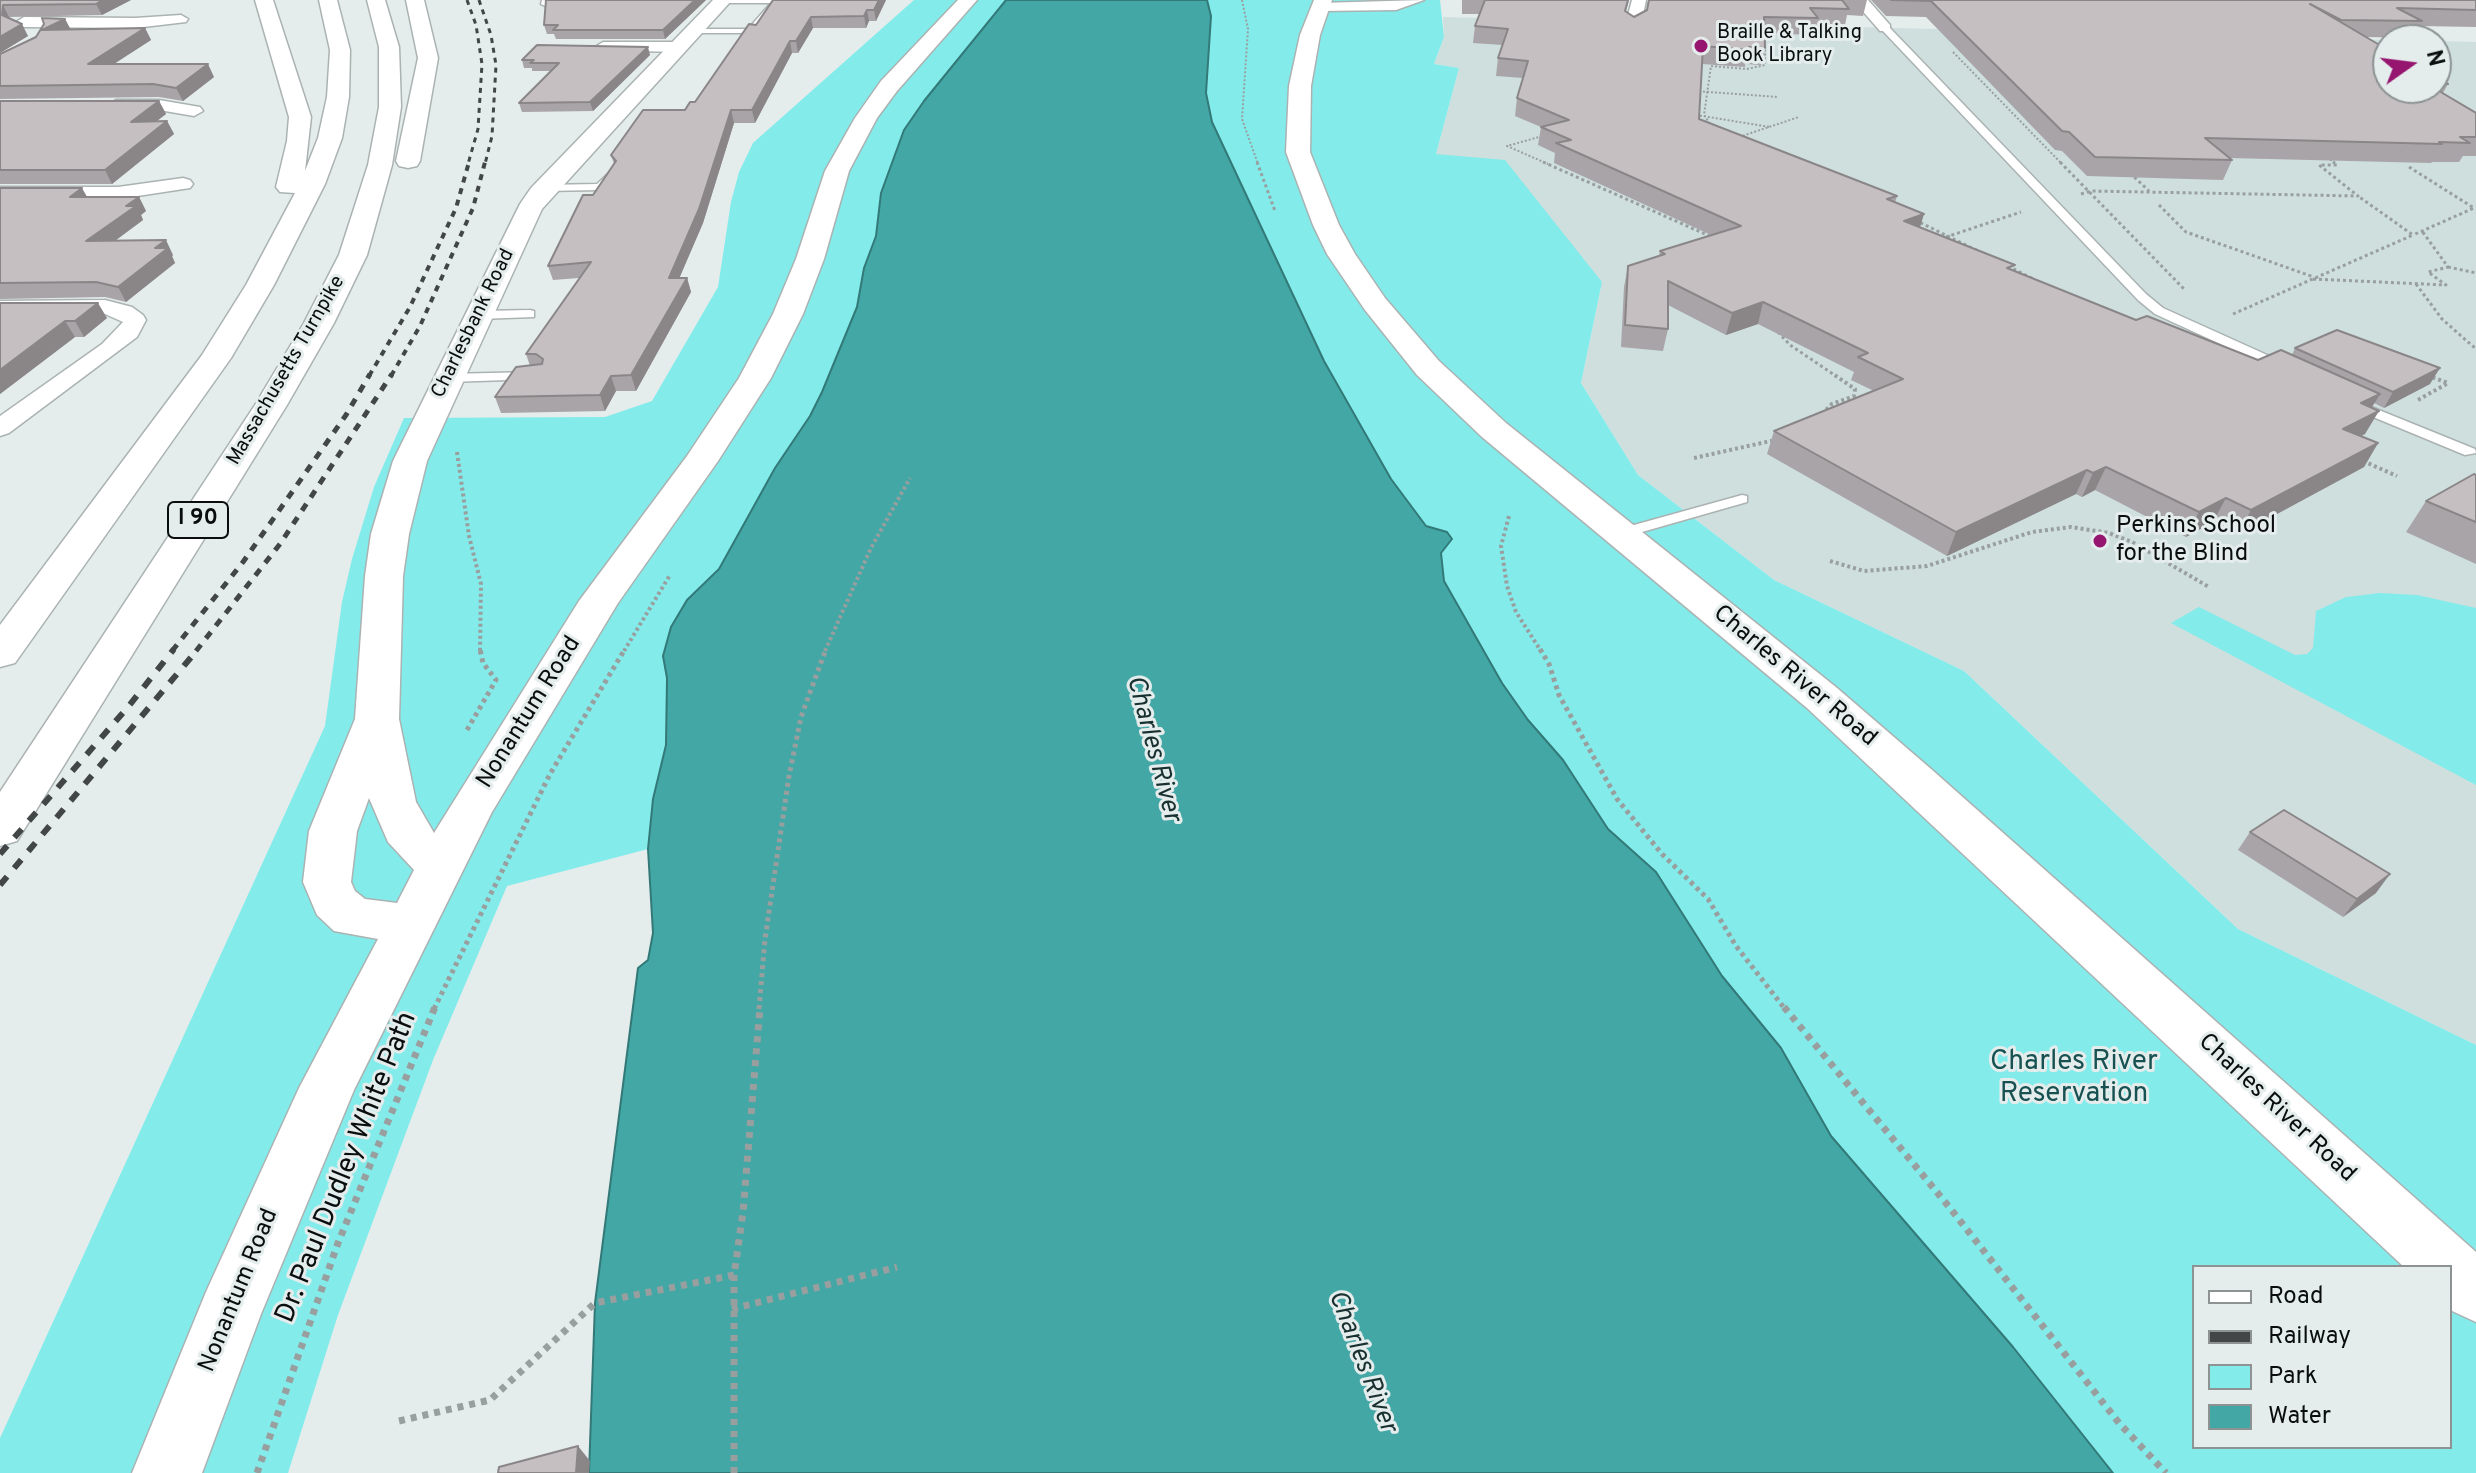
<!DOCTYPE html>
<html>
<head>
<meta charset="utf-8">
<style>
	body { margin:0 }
	#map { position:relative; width:2476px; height:1473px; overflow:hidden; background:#e4ecec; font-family:Overpass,sans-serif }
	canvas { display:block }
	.legend { position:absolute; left:2192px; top:1265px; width:260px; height:184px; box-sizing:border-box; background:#e4ecec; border:2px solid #8d9393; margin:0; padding:10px 14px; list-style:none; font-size:24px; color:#0a0d0d }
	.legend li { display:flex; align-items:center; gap:16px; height:40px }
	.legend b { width:40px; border:2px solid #8d9393 }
	.north { position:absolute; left:2372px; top:24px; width:80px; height:80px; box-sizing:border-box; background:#e4ecec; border:2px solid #8d9393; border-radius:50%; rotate:76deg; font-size:22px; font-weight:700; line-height:32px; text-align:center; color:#0a0d0d }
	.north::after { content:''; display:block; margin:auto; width:28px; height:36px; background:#95156f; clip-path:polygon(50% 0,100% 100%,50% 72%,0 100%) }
</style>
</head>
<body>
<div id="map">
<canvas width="2476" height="1473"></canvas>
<ul class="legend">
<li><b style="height:10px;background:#fff"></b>Road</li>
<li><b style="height:10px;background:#424646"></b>Railway</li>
<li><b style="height:22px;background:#83eceb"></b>Park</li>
<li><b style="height:22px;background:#43a7a6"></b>Water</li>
</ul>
<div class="north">N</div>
</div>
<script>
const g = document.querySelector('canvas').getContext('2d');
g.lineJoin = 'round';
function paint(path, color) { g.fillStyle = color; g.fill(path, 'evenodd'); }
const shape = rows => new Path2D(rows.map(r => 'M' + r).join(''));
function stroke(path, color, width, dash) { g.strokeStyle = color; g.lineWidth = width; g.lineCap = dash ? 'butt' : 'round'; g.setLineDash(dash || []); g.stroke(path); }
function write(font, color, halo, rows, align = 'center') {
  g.font = font + ' Overpass,sans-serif'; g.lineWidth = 6; g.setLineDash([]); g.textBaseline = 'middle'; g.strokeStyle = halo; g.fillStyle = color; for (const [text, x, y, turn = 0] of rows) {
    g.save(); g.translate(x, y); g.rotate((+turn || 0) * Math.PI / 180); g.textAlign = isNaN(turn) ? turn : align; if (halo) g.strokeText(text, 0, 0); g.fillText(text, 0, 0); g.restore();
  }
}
const built = shape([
	[1443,17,2388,40,2388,88,2436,88,2436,41,2476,42,2476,1045,2238,929,1964,671,1774,580,1638,475,1581,383,1602,282,1436,154,1459,68,1434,64,1444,37]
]);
const green = shape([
	[914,0,1006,0,924,101,904,130,881,193,876,236,864,268,857,307,822,392,810,416,775,468,719,569,687,600,663,656,667,678,666,745,653,799,648,849,507,886,433,1060,338,1315,288,1473,0,1473,0,1438,325,726,342,602,352,559,374,487,404,418,605,417,652,401,718,287,731,202,739,172,753,143],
	[1207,0,1440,0,1444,37,1434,64,1459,68,1436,154,1505,160,1602,282,1581,383,1638,475,1774,580,1964,671,2238,929,2476,1045,2476,1473,2113,1473,2013,1347,1831,1136,1781,1048,1722,976,1656,872,1608,829,1563,760,1528,720,1502,683,1444,581,1441,553,1446,532,1426,526,1391,479,1324,361,1212,122,1206,93,1211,16],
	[2194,1267,2450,1267,2450,1447,2194,1447],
	[2380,593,2417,595,2476,608,2476,785,2171,623,2199,607,2295,655,2307,654,2313,648,2316,611,2346,597]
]);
const water = shape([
	[1006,0,1207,0,1211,16,1206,93,1212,122,1324,361,1391,479,1426,526,1447,532,1452,539,1441,553,1444,581,1502,683,1528,720,1563,760,1608,829,1656,872,1722,976,1781,1048,1831,1136,2013,1347,2113,1473,589,1473,595,1303,638,968,648,960,653,933,648,849,653,799,666,745,667,678,663,656,671,627,687,600,719,569,775,468,810,416,822,392,857,307,864,268,876,236,881,193,904,130,924,101,1006,0]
]);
const pathFar4 = shape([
	[1242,0,1248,29,1242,119,1258,164],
	[1953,52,2062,164],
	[2436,56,2447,63,2436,63],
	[1695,91,1778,97],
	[1696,115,1770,127],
	[1712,127,1704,115,1711,66,1747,69,1765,65,1765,37],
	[1546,135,1507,146,1548,164],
	[1739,137,1799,117],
	[2327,157,2336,164]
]);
const pathFar3 = shape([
	[1257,162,1275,211],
	[1543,162,1714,238],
	[2060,162,2184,289],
	[2409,167,2474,208,2413,235],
	[2130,173,2149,191],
	[2081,194,2091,191,2358,196,2319,165,2337,165,2333,162],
	[2159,205,2186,232,2314,277],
	[1915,220,1978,251],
	[1940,239,2021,212],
	[2008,266,2035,280],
	[2448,267,2476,273],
	[2313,279,2446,285,2428,272,2448,267,2422,231],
	[2416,284,2442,319,2476,349],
	[2233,314,2413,235,2358,196],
	[1778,332,1790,345,1836,376]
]);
const pathFar2 = shape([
	[2418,400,2448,383,2429,376],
	[1822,414,1832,404,1854,396,1855,389,1833,374],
	[457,452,469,536,481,584,480,651],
	[1694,458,1775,440],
	[2363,461,2397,476],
	[1509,516,1501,546,1507,586,1516,612,1541,651],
	[1830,561,1864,571,1927,566,2032,532,2071,527,2109,533,2132,542,2209,587],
	[624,651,670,575],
	[825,651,871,548,910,478]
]);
const pathFar1 = shape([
	[1540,649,1549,664,1559,695,1617,799,1662,854,1708,899,1736,946,1785,1009],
	[467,730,496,680,483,663,480,649],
	[434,1009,550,774,625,649],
	[759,1009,765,939,789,776,801,717,826,649]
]);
const path = shape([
	[1784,1007,1950,1208,2119,1423,2166,1473],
	[732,1309,897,1267],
	[399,1421,490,1400,595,1303,734,1275],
	[257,1473,338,1243,435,1007],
	[734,1473,734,1275,743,1212,760,1007]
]);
const lane = shape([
	[542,0,550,1,600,0,545,6,541,4,542,0],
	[780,0,753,33,693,33,689,31,693,29,748,29,771,3,722,3,719,0,780,0],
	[1882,26,1888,26,2146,294,2163,308,2287,364,2287,370,2277,370,2155,314,2138,300,1882,30,1882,26],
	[612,170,617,173,600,190,544,191,539,188,544,185,597,184,612,170],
	[530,310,534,311,534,317,479,319,473,315,479,311,530,310],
	[533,372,539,376,538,379,448,382,442,378,448,374,533,372],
	[2354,400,2475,449,2476,453,2465,455,2349,407,2347,404,2354,400],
	[1742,495,1747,496,1747,502,1621,538,1613,533,1616,530,1742,495]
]);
const street = shape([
	[1424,0,1396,10,1320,11,1313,7,1320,3,1424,0],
	[1632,0,1646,0,1641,26,1633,31,1625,26,1632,0],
	[1853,0,1868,0,1890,25,1890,31,1880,31,1853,0],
	[181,15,188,19,186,22,135,28,24,27,16,22,24,17,135,18,181,15],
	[603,42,678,42,686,47,678,52,597,50,595,47,603,42],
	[116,100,159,100,200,107,203,111,194,116,159,110,110,109,107,105,116,100],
	[183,178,190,180,193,184,190,188,118,199,0,199,0,187,118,187,183,178],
	[105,300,132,307,143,315,146,320,137,337,9,433,0,436,0,416,102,344,123,322,105,314,0,315,0,301,105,300]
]);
const secondary = shape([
	[713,0,732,0,542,209,427,461,409,534,403,576,399,719,416,802,434,833,579,601,687,456,739,378,773,314,796,259,825,171,855,118,881,81,958,0,977,0,897,91,877,118,849,171,824,259,803,314,771,378,718,461,618,603,492,812,354,1090,261,1314,202,1473,132,1473,206,1292,299,1088,378,939,334,931,317,915,303,882,309,831,355,719,365,576,371,534,393,461,520,204,531,188,713,0],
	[369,798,388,842,414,870,397,903,365,899,355,891,351,882,357,831,369,798],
	[1314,0,1332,0,1320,35,1311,86,1310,152,1339,225,1355,254,1385,298,1439,361,1506,423,1837,688,1931,769,2476,1252,2476,1322,2450,1310,2450,1267,2404,1267,1807,708,1482,437,1417,375,1365,310,1327,254,1313,225,1286,152,1289,86,1300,35,1314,0]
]);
const highway = shape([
	[255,0,273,0,311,117,305,171,318,138,327,97,330,50,319,0,337,0,350,50,349,97,342,138,325,184,274,285,231,358,15,663,0,667,0,625,202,355,246,285,295,193,280,192,276,187,287,141,289,117,255,0],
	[367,0,385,0,399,47,401,107,392,165,367,255,334,323,287,405,17,841,0,846,0,792,255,405,304,323,339,255,368,165,379,107,379,47,367,0],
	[406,0,424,0,438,58,420,161,417,166,408,168,399,166,396,161,418,58,406,0]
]);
const railFar3 = shape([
	[467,0,476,25,482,64,478,129,468,164],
	[479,0,491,35,496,65,492,136,485,164]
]);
const railFar2 = shape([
	[369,376,410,307,456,208,469,162],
	[391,376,420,326,473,208,485,162]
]);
const railFar1 = shape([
	[172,651,243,562,346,415,370,374],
	[196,651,280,544,392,374]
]);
const rail = shape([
	[0,854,128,707,174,649],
	[0,885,198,649]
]);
const wall = shape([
	[0,0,131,0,102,15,9,17,28,36,0,53],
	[706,0,665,39,556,39,554,34,547,34,544,25],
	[886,0,876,21,869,21,866,28,813,28,798,53,792,53,755,123,734,123,703,223,679,278,687,278,691,292,636,391,616,391,605,411,501,413,495,397,530,366,526,354,579,278,553,280,548,266,614,164,611,155,685,110,695,102,756,25],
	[1462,0,1629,0,1626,11,1634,17,1647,10,1648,0,1867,0,1863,16,1847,15,1845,25,1816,25,1813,35,1764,33,1765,48,1761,65,1745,64,1745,67,1702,64,1699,119,1897,196,1895,203,1920,227,2013,270,2136,320,2258,360,2292,355,2295,348,2430,384,2384,408,2374,403,2371,408,2365,434,2361,436,2378,443,2364,467,2238,535,2213,522,2186,537,2095,490,2082,497,2076,494,1947,556,1767,454,1774,431,1874,391,1851,380,1854,372,1758,324,1726,335,1668,305,1668,329,1663,351,1621,347,1624,287,1628,266,1659,256,1660,251,1711,235,1554,163,1555,153,1538,145,1541,127,1515,116,1517,98,1523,78,1496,76,1498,58,1502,45,1473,43,1475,26,1480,14,1462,14],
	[1871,0,2476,0,2476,27,2420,26,2414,38,2367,37,2388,88,2436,88,2436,78,2448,84,2443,93,2476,113,2476,156,2463,156,2459,162,2432,162,2431,163,2229,158,2232,160,2223,180,2087,176,2062,151,2055,150,1926,17,1886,16],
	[65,19,70,29,145,28,151,40,113,64,214,77,183,101,159,97,0,99,0,54,36,37],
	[650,55,593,111,522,112,519,103,551,71,532,71,532,68,524,68,522,60],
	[0,101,159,101,166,114,156,121,167,121,174,134,112,184,0,184],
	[0,188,88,197,139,197,146,211,141,215,143,220,115,241,173,255,172,256,175,263,126,302,105,297,0,299],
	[0,303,107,318,84,337,75,337,0,394],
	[2476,475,2476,564,2406,532,2426,501],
	[2250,832,2376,893,2343,917,2238,850]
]);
const shadedWall = shape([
	[103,0,131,0,102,15,96,4],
	[695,0,706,0,665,39,663,30],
	[879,0,886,0,876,21,874,10],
	[3,5,9,17,9,27,2,15],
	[867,10,869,21,866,28,864,16],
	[811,17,813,28,798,53,796,41],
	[65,19,71,30,42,30],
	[22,24,28,36,0,53,0,37],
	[145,28,151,40,94,77,88,64],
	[790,41,792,53,755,123,752,110],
	[648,47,650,55,593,111,590,102],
	[208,64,214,77,183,101,176,88],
	[159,101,166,114,138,136,131,122],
	[731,110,734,123,703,223,673,293,669,278],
	[167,121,174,134,112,184,105,170],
	[82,188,90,202,70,197],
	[139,197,146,211,141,215,143,220,94,256,86,241,126,206],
	[1924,214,1918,234,1904,221],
	[166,240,173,255,172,256,175,263,126,302,118,287,155,248],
	[687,278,691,292,636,391,631,375],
	[1763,302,1758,324,1726,335,1732,313],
	[98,303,107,318,84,337,75,321],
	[65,321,75,337,0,394,0,370],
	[2440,368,2430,384,2384,408,2393,392],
	[611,376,616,391,605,411,600,395],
	[2380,394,2366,417,2379,411,2365,434,2329,452,2343,429,2361,403],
	[2378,443,2364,467,2238,535,2251,510],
	[2106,467,2095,490,2082,497,2093,473],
	[2087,470,2076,494,1947,556,1956,532],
	[2226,498,2213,522,2186,537,2199,512],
	[2390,874,2376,893,2343,917,2357,899],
	[578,1446,590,1461,589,1473,576,1473]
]);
const building = shape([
	[0,0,103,0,96,4,3,5,2,15,22,24,0,37,0,0],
	[546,0,695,0,663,30,553,30,558,25,544,25,546,0],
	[773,0,879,0,874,10,867,10,864,16,811,17,796,41,790,41,752,110,731,110,699,209,669,278,687,278,631,375,611,376,600,395,495,397,516,367,542,364,543,359,536,354,526,354,591,262,548,266,583,195,593,195,616,161,611,155,643,110,685,110,690,102,695,102,749,24,756,25,773,0],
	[1485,0,1628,0,1625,11,1634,17,1647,10,1649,0,1842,0,1849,9,1810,8,1818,18,1764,17,1765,48,1749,47,1749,50,1703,46,1699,119,1897,196,1887,199,1924,214,1904,221,2015,265,2007,268,2136,320,2147,316,2258,360,2281,350,2380,394,2361,403,2379,411,2343,429,2378,443,2251,510,2226,498,2199,512,2106,467,2093,473,2087,470,1956,532,1774,431,1903,379,1858,357,1868,353,1763,302,1732,313,1668,281,1668,329,1625,325,1628,266,1665,254,1660,251,1741,226,1556,143,1571,140,1541,127,1569,120,1517,98,1528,61,1498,58,1508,29,1475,26,1485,0],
	[1891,0,2476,0,2476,10,2397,8,2422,21,2341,20,2310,4,2388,50,2388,88,2434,88,2476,113,2476,137,2460,137,2470,143,2439,142,2442,144,2205,138,2232,160,2095,157,2069,132,2062,131,1931,1,1891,0],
	[42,18,65,19,42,30,145,28,88,64,208,64,176,88,153,84,0,86,0,54,36,37,44,24,42,18],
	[537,45,648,47,590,102,519,103,559,63,530,63,534,60,522,60,537,45],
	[2436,78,2448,84,2436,84,2436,78],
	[0,101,159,101,131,122,167,121,105,170,0,170,0,101],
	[0,188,82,188,70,197,139,197,126,206,136,206,86,241,166,240,155,248,168,248,118,287,96,282,0,283,0,188],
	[0,303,98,303,75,321,65,321,0,370,0,303],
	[2337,330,2440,368,2393,392,2295,348,2337,330],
	[2474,474,2476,475,2476,522,2426,501,2474,474],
	[2284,810,2390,874,2357,899,2250,832,2284,810],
	[578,1446,576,1473,498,1473,499,1467,578,1446]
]);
const markers = [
	[1701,46,8,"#95156f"],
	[2100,541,8,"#95156f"]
];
const farPoinames = [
	["Braille & Talking",1717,34],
	["Book Library",1717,57]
];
const farStreetnames = [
	["Charlesbank Road",474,324,-64],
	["Massachusetts Turnpike",287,371,-60]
];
const shields = [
	[198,520,60]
];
const shieldNames = [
	["I 90",198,520]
];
const poiNames = [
	["Perkins School",2116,527],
	["for the Blind",2116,555]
];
const streetNames = [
	["Charles River Road",1794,677,40],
	["Nonantum Road",530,713,-58],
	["Charles River Road",2276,1109,43],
	["Nonantum Road",240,1291,-68]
];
const waterNames = [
	["Charles River",1152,749,75],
	["Charles River",1361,1362,69]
];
const nearParknames = [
	["Charles River",2074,1063],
	["Reservation",2074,1095]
];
const nearStreetnames = [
	["Dr. Paul Dudley White Path",348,1168,-68]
];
paint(built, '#cedfde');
paint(green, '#83eceb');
paint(water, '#43a7a6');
stroke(water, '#327978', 2);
stroke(lane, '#abb2b2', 3);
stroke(street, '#abb2b2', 3);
stroke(secondary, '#abb2b2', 3);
stroke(highway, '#abb2b2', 3);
stroke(pathFar4, '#999f9f', 2, [2, 2]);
stroke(pathFar3, '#999f9f', 3, [3, 3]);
stroke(pathFar2, '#999f9f', 4, [3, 3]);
stroke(pathFar1, '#999f9f', 5, [4, 4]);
stroke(path, '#999f9f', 7, [6, 6]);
paint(lane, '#fff');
paint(street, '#fff');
paint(secondary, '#fff');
paint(highway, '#fff');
stroke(railFar3, '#424646', 3, [5, 5]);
stroke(railFar2, '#424646', 4, [6, 6]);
stroke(railFar1, '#424646', 5, [8, 8]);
stroke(rail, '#424646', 6, [11, 11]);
paint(wall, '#a9a4a7');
paint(shadedWall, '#8a8688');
paint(building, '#c5bfc2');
stroke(building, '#8a8688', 2);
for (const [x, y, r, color] of markers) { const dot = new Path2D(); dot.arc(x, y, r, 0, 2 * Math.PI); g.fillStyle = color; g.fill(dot); stroke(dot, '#e4ecec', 3); }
write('20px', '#0a0d0d', '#e4ecec', farPoinames, 'left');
write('20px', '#0a0d0d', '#e4ecec', farStreetnames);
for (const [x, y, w] of shields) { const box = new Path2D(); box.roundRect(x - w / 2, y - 18, w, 36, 6); g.fillStyle = '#e4ecec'; g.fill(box); stroke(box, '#0a0d0d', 2); }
write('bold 22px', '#0a0d0d', null, shieldNames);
write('24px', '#0a0d0d', '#e4ecec', poiNames, 'left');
write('24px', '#0a0d0d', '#e4ecec', streetNames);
write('italic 26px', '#193030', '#e4ecec', waterNames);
write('28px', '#185151', '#e4ecec', nearParknames);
write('28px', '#0a0d0d', '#e4ecec', nearStreetnames);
</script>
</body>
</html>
